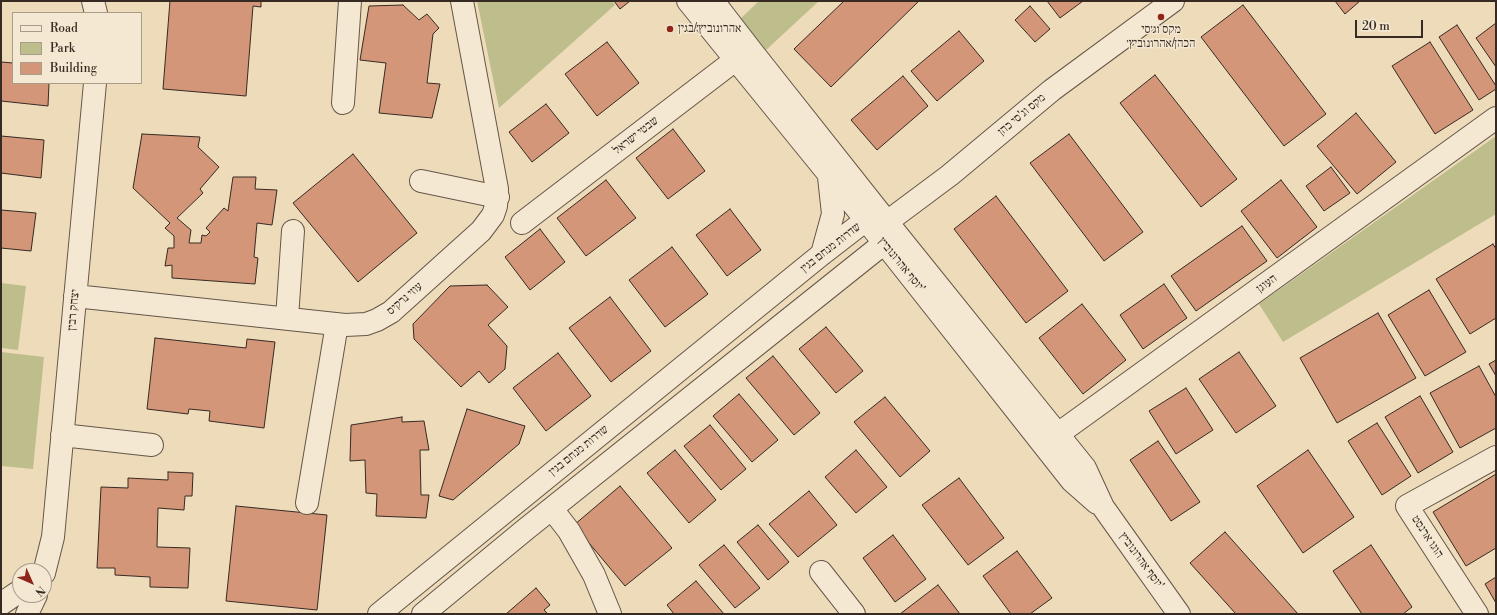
<!DOCTYPE html>
<html>
<head>
<meta charset="utf-8">
<style>
	body { margin:0 }
	#map { position:relative; width:1497px; height:615px; overflow:hidden; background:#eedbba; font-family:"Libre Bodoni",serif }
	canvas { display:block }
	.frame { position:absolute; inset:0; border:2px solid #362a23; pointer-events:none }
	.legend { position:absolute; left:12px; top:12px; width:130px; height:72px; box-sizing:border-box; background:#f4e8d2; border:1px solid #a89c8c; margin:0; padding:5px 7px; list-style:none; font-size:12px; color:#362a23 }
	.legend li { display:flex; align-items:center; gap:8px; height:20px }
	.legend b { width:20px; border:1px solid #a89c8c }
	.north { position:absolute; left:12px; top:563px; width:40px; height:40px; box-sizing:border-box; background:#f4e8d2; border:1px solid #a89c8c; border-radius:50%; rotate:135deg; font-size:11px; font-weight:700; line-height:16px; text-align:center; color:#362a23 }
	.north::after { content:''; display:block; margin:auto; width:14px; height:18px; background:#8f2418; clip-path:polygon(50% 0,100% 100%,50% 72%,0 100%) }
	.scale { position:absolute; left:1355px; top:20px; width:68px; height:18px; box-sizing:border-box; border:2px solid #362a23; border-top:0; padding-left:5px; font-size:12px; line-height:14px; white-space:nowrap; color:#362a23; -webkit-text-stroke:3px #f4e8d2; paint-order:stroke }
</style>
</head>
<body>
<div id="map">
<canvas width="1497" height="615"></canvas>
<div class="frame"></div>
<ul class="legend">
<li><b style="height:5px;background:#f4e8d2"></b>Road</li>
<li><b style="height:11px;background:#bebe8c"></b>Park</li>
<li><b style="height:11px;background:#d39678"></b>Building</li>
</ul>
<div class="north">N</div>
<div class="scale">20 m</div>
</div>
<script>
const g = document.querySelector('canvas').getContext('2d');
g.lineJoin = 'round';
function paint(path, color) { g.fillStyle = color; g.fill(path, 'evenodd'); }
const shape = rows => new Path2D(rows.map(r => 'M' + r).join(''));
function stroke(path, color, width, dash) { g.strokeStyle = color; g.lineWidth = width; g.lineCap = dash ? 'butt' : 'round'; g.setLineDash(dash || []); g.stroke(path); }
function write(font, color, halo, rows, align = 'center') {
  g.font = font + ' "Libre Bodoni","Frank Ruhl Libre",serif'; g.lineWidth = 3; g.setLineDash([]); g.textBaseline = 'middle'; g.strokeStyle = halo; g.fillStyle = color; for (const [text, x, y, turn = 0] of rows) {
    g.save(); g.translate(x, y); g.rotate((+turn || 0) * Math.PI / 180); g.textAlign = isNaN(turn) ? turn : align; if (halo) g.strokeText(text, 0, 0); g.fillText(text, 0, 0); g.restore();
  }
}
const green = shape([
	[477,1,612,1,615,5,499,108],
	[759,1,819,1,766,50,740,19],
	[1496,136,1496,214,1283,342,1259,304],
	[1,283,26,286,18,350,1,348],
	[1,352,44,357,33,469,1,466]
]);
const building = shape([
	[170,1,261,1,261,7,253,6,246,96,163,89,170,1],
	[614,1,630,1,620,9,614,1],
	[844,1,919,1,831,87,794,49,844,1],
	[1047,1,1083,1,1060,18,1047,1],
	[1335,1,1360,1,1345,14,1335,1],
	[403,5,419,20,427,14,439,28,433,34,427,83,440,84,432,118,379,113,386,63,360,60,369,6,403,5],
	[1243,5,1326,114,1284,146,1201,37,1243,5],
	[1030,6,1050,29,1035,42,1015,20,1030,6],
	[1496,23,1496,67,1476,38,1496,23],
	[1457,25,1496,86,1496,89,1479,100,1439,37,1457,25],
	[959,31,984,61,937,101,911,71,959,31],
	[607,42,639,83,597,116,565,74,607,42],
	[1430,42,1473,110,1435,134,1392,66,1430,42],
	[1,62,13,63,13,83,49,83,48,106,1,101,1,62],
	[1155,75,1237,179,1201,207,1120,103,1155,75],
	[903,76,928,106,877,150,851,120,903,76],
	[546,104,569,133,532,162,509,132,546,104],
	[1356,113,1396,162,1357,194,1317,146,1356,113],
	[673,129,705,171,668,199,636,158,673,129],
	[142,134,200,137,198,147,219,167,200,189,203,193,177,218,191,230,189,243,201,243,202,235,206,236,210,232,206,228,224,208,228,211,233,177,256,177,255,189,277,190,272,225,257,223,254,257,258,258,255,284,172,278,172,265,165,266,168,248,174,248,174,236,165,228,170,223,133,188,142,134],
	[1069,134,1143,232,1104,261,1030,163,1069,134],
	[1,136,44,140,41,178,1,173,1,136],
	[353,154,417,233,358,282,293,203,353,154],
	[1331,167,1350,193,1324,211,1306,186,1331,167],
	[606,180,636,218,586,256,557,218,606,180],
	[1281,180,1317,227,1277,258,1241,211,1281,180],
	[996,196,1068,291,1026,323,954,229,996,196],
	[730,209,761,250,727,276,696,235,730,209],
	[1,210,36,213,31,251,1,248,1,210],
	[1242,226,1267,261,1196,311,1171,276,1242,226],
	[540,229,565,262,530,290,505,257,540,229],
	[1493,244,1496,249,1496,318,1470,334,1436,279,1493,244],
	[672,247,708,294,665,327,629,280,672,247],
	[1164,284,1187,318,1143,349,1120,315,1164,284],
	[487,285,508,307,488,325,507,346,505,369,489,383,479,371,461,387,414,339,413,324,450,286,487,285],
	[1429,290,1466,352,1425,376,1388,315,1429,290],
	[610,297,651,351,611,382,569,328,610,297],
	[1082,304,1126,360,1083,394,1039,338,1082,304],
	[1378,313,1416,378,1337,423,1300,358,1378,313],
	[826,327,863,371,836,393,799,349,826,327],
	[155,338,246,348,247,339,275,342,264,428,209,421,210,411,189,409,188,414,147,409,155,338],
	[1239,352,1276,406,1236,433,1199,379,1239,352],
	[558,353,591,396,546,431,513,388,558,353],
	[773,356,820,413,794,435,746,378,773,356],
	[1496,360,1496,376,1489,364,1496,360],
	[1479,366,1496,397,1496,428,1460,448,1430,393,1479,366],
	[1186,388,1213,430,1176,454,1149,411,1186,388],
	[739,394,778,440,752,462,713,416,739,394],
	[1420,396,1453,452,1418,473,1385,417,1420,396],
	[885,397,930,451,900,477,854,422,885,397],
	[467,409,525,426,519,444,453,500,439,496,467,409],
	[402,417,402,422,424,421,429,450,420,450,421,495,429,495,426,518,376,516,377,494,366,493,365,460,350,461,351,425,402,417],
	[1377,423,1411,476,1382,495,1348,441,1377,423],
	[710,425,746,469,721,490,684,446,710,425],
	[1158,441,1200,502,1171,521,1130,460,1158,441],
	[675,450,716,500,689,523,647,473,675,450],
	[856,450,887,487,856,513,825,477,856,450],
	[1308,450,1354,517,1303,553,1257,486,1308,450],
	[168,472,193,473,192,496,185,496,184,510,158,508,157,547,190,548,188,588,150,587,150,577,115,575,115,568,97,568,101,487,128,488,128,478,168,480,168,472],
	[1496,474,1496,548,1466,566,1433,512,1496,474],
	[959,478,1004,538,968,565,922,505,959,478],
	[620,486,672,548,625,586,574,525,620,486],
	[809,491,837,525,798,557,769,524,809,491],
	[236,506,327,515,317,610,226,601,236,506],
	[758,525,789,562,768,580,737,542,758,525],
	[1225,532,1298,614,1236,614,1190,563,1225,532],
	[893,535,926,579,895,602,863,558,893,535],
	[724,545,760,588,735,608,699,565,724,545],
	[1371,545,1412,607,1403,614,1362,614,1333,571,1371,545],
	[1017,551,1052,598,1030,614,1011,614,983,576,1017,551],
	[1496,577,1496,603,1485,584,1496,577],
	[696,581,724,614,674,614,667,605,696,581],
	[938,585,960,614,900,614,938,585],
	[536,588,550,605,544,610,548,614,506,614,536,588]
]);
const minor = shape([
	[93,1,96,13],
	[688,1,866,220,1072,481,1097,503],
	[713,1,750,49,887,222,1085,468,1103,507,1179,614],
	[343,103,350,1],
	[421,181,498,197],
	[887,222,950,175,1052,90,1173,1],
	[522,223,747,51],
	[822,254,833,214,829,177],
	[75,296,345,325,366,324,377,320,391,312,481,231,493,215,496,206,497,189,462,1],
	[287,318,293,231],
	[1044,433,1058,434,1496,118],
	[62,435,152,445],
	[307,503,337,324],
	[552,509,569,531,594,575,610,614],
	[821,572,854,614],
	[44,573,53,537,95,83],
	[1,604,20,591],
	[27,614,36,595],
	[379,614,822,254,866,220,879,221],
	[423,614,526,529,883,244,885,230],
	[1477,614,1407,506,1496,457]
]);
const markers = [
	[1161,17,4,"#8f2418"],
	[670,29,4,"#8f2418"]
];
const poiNames = [
	["אהרונוביץ׳/בגין",678,29],
	["מקס וג׳סי",1161,30,"center"],
	["הכהן/אהרונוביץ׳",1161,44,"center"]
];
const streetNames = [
	["מקס וג'סי כהן",1022,115,-40],
	["שבטי ישראל",636,136,-38],
	["שדרות מנחם בגין",831,248,-38],
	["יוסף אהרונוביץ'",901,265,51],
	["העוגן",1267,284,-36],
	["עוזי נרקיס",405,299,-41],
	["יצחק רבין",74,310,-85],
	["שדרות מנחם בגין",579,451,-39],
	["הוגו ארנסט",1427,537,57],
	["יוסף אהרונוביץ'",1141,561,54]
];
paint(green, '#bebe8c');
paint(building, '#d39678');
stroke(building, '#362a23', 1);
stroke(minor, '#645649', 24);
stroke(minor, '#f4e8d2', 22);
for (const [x, y, r, color] of markers) { const dot = new Path2D(); dot.arc(x, y, r, 0, 2 * Math.PI); g.fillStyle = color; g.fill(dot); stroke(dot, '#f4e8d2', 1.5); }
write('12px', '#362a23', '#f4e8d2', poiNames, 'left');
write('12px', '#362a23', '#f4e8d2', streetNames);
</script>
</body>
</html>
